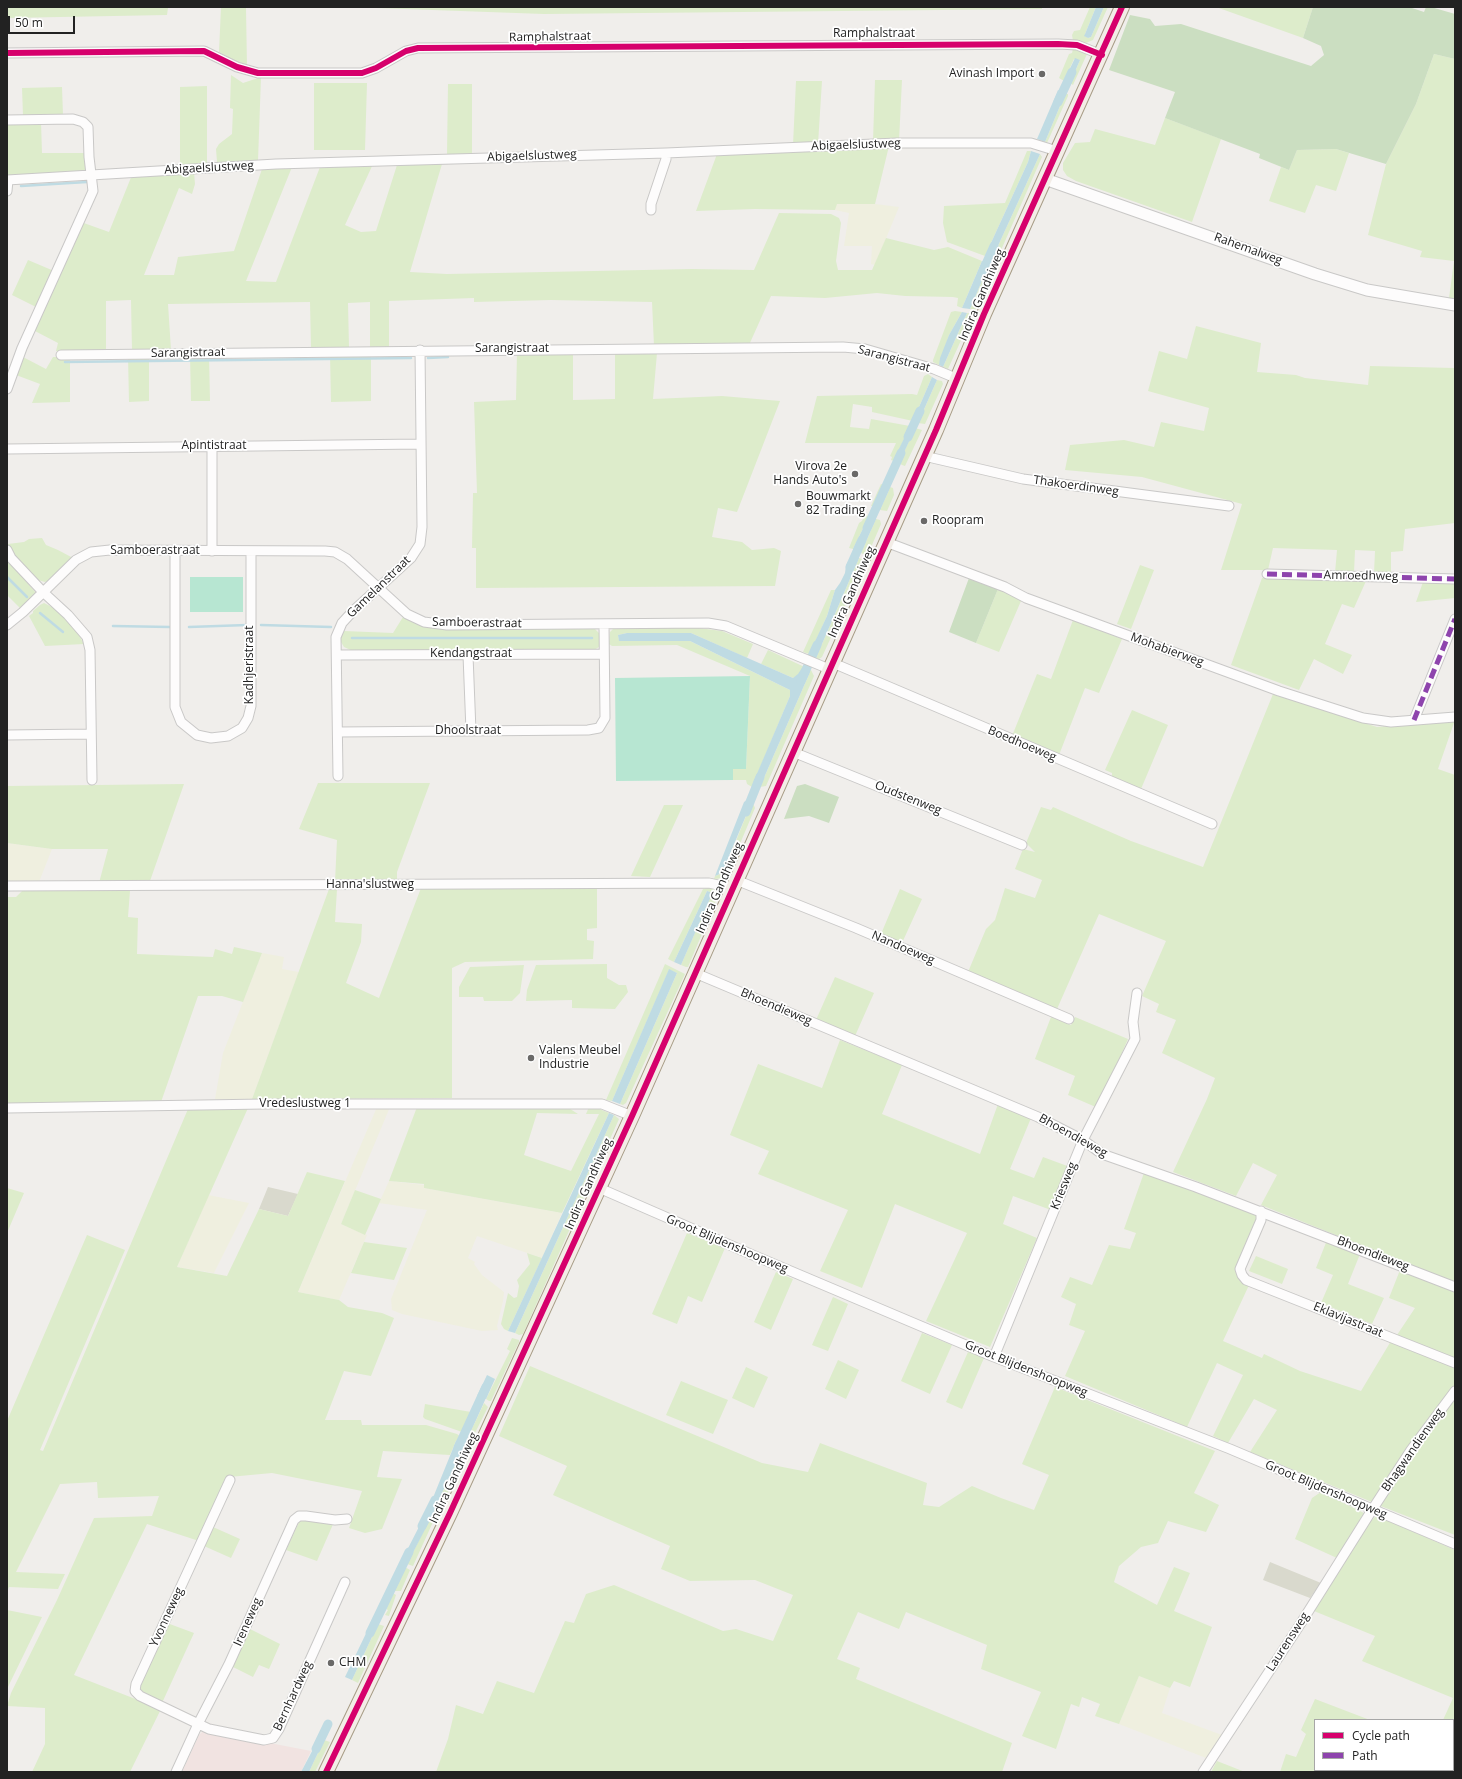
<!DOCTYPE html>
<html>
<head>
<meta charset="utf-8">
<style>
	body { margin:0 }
	#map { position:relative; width:1462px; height:1779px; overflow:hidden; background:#f0eeeb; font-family:"Open Sans",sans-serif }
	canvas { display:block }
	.frame { position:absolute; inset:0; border:8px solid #222; pointer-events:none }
	.legend { position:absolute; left:1314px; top:1719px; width:140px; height:52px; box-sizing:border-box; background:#fff; border:1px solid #a7a7a7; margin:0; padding:5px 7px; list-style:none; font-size:12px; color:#222 }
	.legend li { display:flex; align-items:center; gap:8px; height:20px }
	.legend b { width:20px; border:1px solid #a7a7a7 }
	.scale { position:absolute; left:8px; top:16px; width:67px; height:18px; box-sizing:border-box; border:2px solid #222; border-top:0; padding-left:5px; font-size:12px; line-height:14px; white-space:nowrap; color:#222; -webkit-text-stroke:3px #fff; paint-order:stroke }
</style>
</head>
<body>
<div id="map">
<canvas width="1462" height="1779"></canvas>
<div class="frame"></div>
<ul class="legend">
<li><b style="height:5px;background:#d6006c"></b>Cycle path</li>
<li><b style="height:5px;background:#8e44ad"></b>Path</li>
</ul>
<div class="scale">50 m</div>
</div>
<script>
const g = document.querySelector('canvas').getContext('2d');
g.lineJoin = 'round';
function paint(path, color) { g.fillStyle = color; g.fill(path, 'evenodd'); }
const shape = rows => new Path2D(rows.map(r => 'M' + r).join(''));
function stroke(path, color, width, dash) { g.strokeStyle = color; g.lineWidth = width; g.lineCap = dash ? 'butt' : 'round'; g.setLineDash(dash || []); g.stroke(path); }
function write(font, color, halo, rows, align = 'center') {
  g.font = font + ' "Open Sans",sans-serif'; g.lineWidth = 3.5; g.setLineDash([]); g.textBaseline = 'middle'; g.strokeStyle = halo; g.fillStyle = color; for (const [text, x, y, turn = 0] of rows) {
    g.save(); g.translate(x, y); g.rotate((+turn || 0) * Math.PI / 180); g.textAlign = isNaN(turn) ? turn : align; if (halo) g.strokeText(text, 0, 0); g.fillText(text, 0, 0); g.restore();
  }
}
const commercial = shape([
	[203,1731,208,1731,311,1751,301,1772,182,1772,199,1735]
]);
const construction = shape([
	[268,1187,298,1194,288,1216,259,1209],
	[1270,1562,1321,1583,1310,1598,1263,1580]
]);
const farmland = shape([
	[836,204,875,204,899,207,875,265,871,264,872,246,844,246,849,213,835,210],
	[7,843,52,849,39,882,7,882],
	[262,953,284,957,282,969,299,972,252,1099,215,1099,223,1053],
	[377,1107,390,1107,341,1224,367,1235,339,1300,298,1292],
	[389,1181,424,1185,424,1188,562,1213,542,1258,477,1236,468,1258,475,1262,474,1264,482,1275,504,1292,503,1301,497,1326,498,1330,482,1331,402,1314,392,1310,391,1299,427,1210,379,1203],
	[208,1195,249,1203,214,1273,177,1267],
	[1139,1676,1170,1688,1162,1713,1222,1735,1206,1758,1119,1724]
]);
const grass = shape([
	[7,7,176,7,168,8,167,15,7,18],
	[221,7,266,7,246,8,247,67,219,52],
	[348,7,1042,7,1042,9,544,14],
	[1090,7,1096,7,1085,34,1085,36,1088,38,1091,37,1104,7,1108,7,1093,40,1086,43,1073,41,1072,35,1074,31,1080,30],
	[1216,7,1313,7,1303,38],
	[1073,49,1087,54,1073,85,1070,83,1080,60,1074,59,1064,81,1059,78,1069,54,1072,53],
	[1434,54,1455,59,1455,299,1449,298,1454,261,1420,257,1422,251,1368,235,1386,164,1416,104],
	[231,75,243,83,261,77,258,161,217,162,216,149,219,144,232,134,233,109,230,108],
	[875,80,902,80,899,141,873,141],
	[796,81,822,81,818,144,793,145],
	[314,83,367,83,365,150,314,150],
	[448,84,472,84,472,154,447,154],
	[207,86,207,164,180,165,180,87],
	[62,87,63,115,23,116,22,88],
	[1065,94,1068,94,1068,96,1047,143,1045,142],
	[1165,118,1221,139,1192,222,1076,181,1067,176,1063,170,1063,163,1075,143,1090,142,1095,129,1155,145],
	[41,122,42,153,87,153,87,172,7,177,7,123],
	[889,146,875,204,837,204,835,210,755,209,696,211,717,154],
	[1336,149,1349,153,1336,191,1316,185,1305,213,1269,201,1281,167,1289,170,1297,150],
	[1027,151,1031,151,1028,162,985,256,947,242,943,223,944,206,1005,203],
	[1040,154,1042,157,998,257,996,260,992,259],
	[373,164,345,225,361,232,376,231,397,165,442,164,410,272,447,274,692,269,754,270,779,213,831,214,839,218,841,223,836,261,838,270,872,270,886,238,934,250,948,247,982,261,962,308,957,306,958,298,953,297,905,296,877,293,825,298,771,296,749,345,654,346,652,302,551,300,474,302,474,298,389,301,389,347,370,347,370,302,348,303,349,347,311,347,310,302,168,304,171,350,132,351,131,300,106,301,106,350,56,351,58,343,33,330,81,222,109,232,132,175,194,172,195,184,192,194,179,188,144,275,174,275,178,257,234,251,262,169,292,167,246,281,276,282,320,167],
	[28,260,54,271,36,307,12,295],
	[989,264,994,266,979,304,975,310,970,309],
	[955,311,962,312,949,335,939,365,933,362,933,360,951,312],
	[967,313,973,314,948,369,943,367],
	[1196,326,1261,343,1257,372,1296,375,1305,378,1368,385,1370,366,1454,368,1455,365,1455,523,1405,529,1403,551,1391,552,1391,573,1374,573,1375,551,1355,550,1354,573,1335,573,1337,550,1273,548,1268,570,1221,570,1242,504,1142,477,1065,470,1070,445,1124,440,1154,447,1161,422,1204,431,1209,408,1148,391,1159,351,1187,359],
	[371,353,371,401,331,402,330,354],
	[517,353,573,353,573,400,615,399,615,353,657,353,653,399,722,396,780,401,737,512,718,508,712,537,742,542,752,550,774,548,781,551,775,586,476,588,476,548,472,548,473,493,477,493,474,402,516,400],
	[190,355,209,355,210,401,191,401],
	[128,356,149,356,149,401,129,402],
	[23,357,46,369,53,357,70,357,70,402,32,403,40,384,16,375],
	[928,374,932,377,913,421,872,412,872,407,853,404,850,427,869,429,871,419,910,426,894,461,891,460,892,457,890,456,896,443,805,443,817,396,912,394,917,395,924,376],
	[937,380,942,381,943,384,925,424,918,423],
	[915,428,922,430,905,466,902,465,899,463],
	[881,484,893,488,894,495,887,511,880,510,889,490,882,486,873,506,871,506],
	[865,515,869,516,853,549,849,548,859,523,862,521],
	[876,519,880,520,881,524,869,552,865,555,861,553],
	[42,538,46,545,58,550,73,558,49,581,45,582,34,579,20,563,9,548,8,544,24,542,29,539],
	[859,558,865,560,865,563,822,657,819,659,816,658],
	[7,559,36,593,36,596,21,609,7,595],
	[1140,565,1154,570,1131,629,1117,624],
	[1262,578,1366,581,1354,608,1342,604,1325,644,1352,655,1343,674,1314,659,1299,690,1231,665],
	[1423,582,1455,582,1455,598,1416,602],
	[998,589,1014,596,1021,601,999,652,976,643],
	[831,590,835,590,827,616,811,651,809,654,803,652],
	[44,603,54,608,75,628,84,644,45,646,29,616,33,613,33,611,40,605],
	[403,617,424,627,436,628,594,628,600,634,600,643,599,647,594,650,355,652,344,647,341,642,341,636,344,631,393,633],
	[1073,620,1122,639,1099,693,1085,688,1059,755,1012,736,1037,674,1051,679],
	[691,627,722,631,753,644,747,658,691,633,627,633,618,635,619,640,690,641,790,690,790,696,752,787,747,784,746,780,733,780,733,769,746,769,750,676,677,645,612,646,609,644,610,632,613,629],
	[768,650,811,670,814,676,766,786,760,787,810,672,793,678,761,664],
	[1273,694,1377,727,1455,720,1438,769,1455,775,1455,1283,1261,1205,1277,1175,1253,1163,1236,1196,1173,1172,1207,1099,1215,1078,1162,1053,1176,1020,1156,1012,1159,1004,1142,996,1166,941,1099,914,1057,1009,968,972,986,929,995,920,1005,888,1035,898,1042,880,1015,869,1023,849,1035,852,1026,843,1041,807,1051,810,1053,807,1131,841,1203,867],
	[1132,710,1168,725,1141,789,1112,777,1112,773,1105,770],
	[318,783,430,783,397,872,397,881,335,881,337,840,299,829],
	[184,784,150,881,99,883,108,849,52,849,7,843,7,786],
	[752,801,755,808,729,870,724,878,714,879,715,876,723,873],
	[664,805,683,805,650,877,631,876],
	[597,886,597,928,587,929,587,940,594,941,593,959,465,962,452,968,452,1098,252,1099,329,889,337,889,335,922,362,924,361,942,346,983,379,998,421,888],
	[711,887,718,891,718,896,688,967,686,967,681,965,712,893,707,891,674,962,668,959,703,889],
	[900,889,922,899,902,943,881,934],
	[22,891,130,891,128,917,138,918,137,954,213,957,215,949,232,954,234,947,262,953,243,1002,222,996,198,996,161,1102,7,1104,7,897,16,897],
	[607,964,607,978,619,985,626,985,628,992,615,1009,572,1008,572,1000,526,1001,527,990,536,965],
	[665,964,685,974,626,1103,623,1105,620,1104,677,973,669,970,612,1101,606,1100],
	[524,965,520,993,512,1001,484,1001,483,997,459,997,459,987,470,967],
	[835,977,874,993,855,1036,816,1020],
	[1051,1017,1071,1025,1075,1017,1128,1039,1098,1108,1068,1095,1075,1076,1035,1059],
	[840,1040,902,1065,882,1114,980,1154,998,1104,1031,1118,1010,1169,1034,1178,1043,1157,1070,1167,1051,1210,1013,1196,1003,1224,1037,1238,990,1347,926,1321,967,1233,895,1204,862,1288,820,1271,848,1210,758,1174,769,1151,730,1135,758,1064,822,1088],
	[417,1107,567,1107,578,1114,537,1113,524,1155,571,1171,599,1114,586,1114,589,1107,597,1108,609,1113,562,1213,424,1188,424,1184,389,1181],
	[248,1108,177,1267,227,1276,259,1209,288,1216,307,1172,345,1181,298,1292,339,1300,348,1307,382,1313,394,1318,371,1376,344,1371,325,1420,361,1420,362,1425,426,1425,457,1434,461,1437,456,1441,450,1455,383,1451,377,1477,402,1479,382,1529,365,1533,349,1528,362,1491,272,1473,229,1477,199,1541,147,1524,74,1675,161,1709,130,1772,32,1772,45,1744,45,1708,7,1706,11,1693,57,1600,94,1518,152,1516,159,1496,98,1498,97,1482,60,1484,16,1572,65,1574,58,1589,9,1587,7,1592,7,1421,87,1235,125,1250,40,1450,43,1451,188,1109],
	[614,1115,619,1119,523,1334,519,1335,515,1333],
	[1145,1170,1259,1212,1238,1271,1250,1283,1223,1341,1262,1358,1264,1354,1300,1371,1361,1391,1391,1341,1455,1367,1455,1385,1408,1449,1372,1502,1250,1452,1277,1410,1254,1399,1228,1443,1213,1436,1243,1375,1217,1363,1187,1427,1065,1376,1085,1331,1069,1325,1076,1304,1061,1297,1070,1277,1092,1285,1109,1245,1130,1249,1136,1233,1124,1229],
	[7,1188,24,1193,7,1233],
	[355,1190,381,1199,365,1235,341,1224],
	[687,1233,725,1248,702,1302,688,1296,677,1324,652,1314],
	[1327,1240,1360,1254,1348,1284,1384,1298,1372,1324,1321,1303,1333,1275,1316,1268],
	[364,1242,407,1248,394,1280,351,1273],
	[527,1253,542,1258,508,1331,504,1329,501,1324,508,1293,514,1298,517,1297,519,1286,517,1280,530,1264],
	[1256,1256,1288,1269,1282,1284,1249,1271],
	[1400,1270,1455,1292,1455,1360,1397,1335,1415,1308,1389,1298],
	[776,1272,793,1279,771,1330,754,1322],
	[833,1297,848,1304,828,1351,812,1345],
	[922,1333,952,1345,930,1394,901,1381],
	[512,1338,519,1340,519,1342,491,1401,489,1401,486,1399,510,1351,507,1349],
	[968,1352,984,1358,962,1409,946,1402],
	[838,1360,859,1370,846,1399,825,1389],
	[530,1366,762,1463,808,1472,820,1443,927,1483,923,1505,939,1507,972,1486,1001,1498,1034,1510,1049,1475,1022,1464,1055,1387,1215,1451,1194,1493,1219,1505,1206,1532,1168,1521,1158,1543,1141,1547,1119,1566,1114,1582,1157,1605,1174,1567,1190,1573,1174,1611,1212,1627,1190,1687,1174,1681,1170,1688,1139,1676,1119,1724,1095,1716,1100,1704,1082,1697,1079,1707,1071,1704,1056,1749,1022,1736,1041,1692,981,1669,987,1645,906,1612,899,1629,858,1612,837,1659,860,1668,856,1679,1012,1743,1002,1772,436,1772,448,1739,456,1705,483,1714,497,1681,534,1693,565,1621,574,1623,586,1594,614,1585,723,1631,736,1629,773,1641,793,1595,755,1580,690,1581,661,1569,670,1546,553,1495,567,1466,499,1436],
	[746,1367,768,1377,754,1408,732,1398],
	[681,1381,728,1400,713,1434,666,1415],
	[1455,1396,1455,1535,1378,1505,1414,1451],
	[484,1403,488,1407,473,1437,469,1435],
	[425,1404,471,1412,462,1432,425,1419,423,1417],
	[468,1440,472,1441,438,1513,433,1512,466,1442],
	[1321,1492,1366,1514,1337,1558,1295,1539,1312,1498],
	[1375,1517,1382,1518,1455,1550,1455,1772,1280,1772,1286,1754,1296,1757,1306,1734,1301,1730,1315,1699,1370,1720,1315,1720,1315,1770,1453,1770,1453,1720,1443,1720,1453,1698,1362,1661,1375,1636,1314,1611,1370,1522],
	[301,1518,334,1522,317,1561,286,1550],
	[430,1518,433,1519,433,1522,413,1566,407,1564],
	[213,1527,240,1539,231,1558,204,1546],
	[405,1567,410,1570,401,1591,394,1591],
	[393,1593,396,1595,389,1616,385,1615,388,1610,386,1609],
	[7,1610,42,1617,7,1689],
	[167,1623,194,1633,162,1703,138,1691,138,1684],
	[378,1624,384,1626,358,1683,352,1680],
	[248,1628,280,1644,269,1669,259,1665,253,1677,231,1666],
	[324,1740,330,1742,315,1772,309,1772],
	[1217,1761,1245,1772,1211,1772]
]);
const forest = shape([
	[1313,7,1409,7,1424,12,1426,7,1431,7,1455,14,1455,59,1434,54,1416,104,1386,164,1336,149,1297,150,1289,170,1259,158,1260,154,1165,118,1175,92,1109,70,1130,15,1150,19,1155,26,1181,24,1311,66,1324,55,1321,46,1303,38],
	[969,578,998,589,976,643,949,632],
	[805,784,839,797,829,823,809,816,784,819,797,786]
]);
const pitch = shape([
	[190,577,243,577,243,612,190,612],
	[750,676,746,769,733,769,733,780,616,781,615,678]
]);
const water = shape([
	[1096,7,1104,7,1091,37,1088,38,1084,36,1085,34],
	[1075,58,1080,60,1070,83,1064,81],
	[1058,90,1065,94,1045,142,1037,139],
	[1031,151,1040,154,992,259,985,256,1028,162],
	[982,261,989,264,970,309,962,308],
	[962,312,967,313,943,367,939,365,940,358,949,335],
	[932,377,937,380,918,423,913,421],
	[910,426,915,428,914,431,899,463,894,461,895,457],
	[882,486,889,489,880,510,873,506],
	[869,516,876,519,861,553,853,549],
	[852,555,859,558,816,658,809,654,827,616,835,590,840,583,845,573,846,565],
	[627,633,691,633,793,678,798,674,802,668,810,672,760,787,757,790,752,787,753,783,790,696,790,690,690,641,619,641,618,635],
	[747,800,752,801,750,806,722,873,715,876,744,802],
	[707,891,713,893,712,894,681,965,674,962],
	[669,969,677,973,620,1104,612,1101],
	[609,1113,614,1115,515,1333,508,1331],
	[487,1375,495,1379,486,1399,477,1396],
	[478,1402,483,1404,469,1435,462,1432,475,1403],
	[461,1437,468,1440,466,1442,433,1512,428,1510,456,1441],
	[425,1515,430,1518,430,1520,407,1564,401,1562],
	[399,1565,405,1567,394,1591,388,1589],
	[387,1591,393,1593,386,1609,379,1607],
	[372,1621,378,1624,352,1680,345,1677],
	[319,1738,324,1740,309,1772,301,1772]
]);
const stream = shape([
	[21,186,87,182],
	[428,358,448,357],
	[65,362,411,358],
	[7,577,27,597],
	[40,613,63,632],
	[261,625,331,627],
	[113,626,170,627],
	[189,627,247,625],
	[352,638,592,638]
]);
const canal = shape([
	[1058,102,1072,72],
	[982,273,994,246],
	[908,437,920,411],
	[867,528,901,453],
	[850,567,862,540],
	[801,681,817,645],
	[746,812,760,777],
	[458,1448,486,1387],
	[422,1526,435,1500],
	[370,1633,409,1552],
	[316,1749,328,1724]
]);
const minor = shape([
	[7,53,204,51,237,67,258,73,362,73,376,68,406,51,418,48,1058,44,1077,45,1102,55],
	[7,120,73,119,83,122,88,127,89,157,93,191,22,348,7,389],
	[7,180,276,164,666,153,897,143,1031,143,1057,151],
	[7,191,8,180],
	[651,210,651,204,666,159,666,153],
	[61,355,843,347,865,349,934,369,958,379],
	[7,449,421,444],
	[924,456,1023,479,1229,506],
	[886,542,1005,587,1026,598,1279,691,1363,718,1391,722,1455,717],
	[7,550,11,558,43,592,68,615,87,637,90,650,92,780],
	[175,550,175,707,181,722,197,735,211,738,228,736,242,728,248,718,251,706,251,551],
	[212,551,212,446],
	[1267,574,1455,579],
	[7,625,23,612,76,560,91,552,110,550,325,551,335,552,347,559,407,614,424,622,447,625,708,623,726,626,829,669],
	[337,655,604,654],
	[468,655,471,731],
	[833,663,1212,824],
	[1414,720,1455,619],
	[338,732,588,730,599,728,605,718,604,624],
	[7,735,91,734],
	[793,752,1022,845],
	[338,776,336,637,342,623,353,611,411,558,420,544,422,527,420,350],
	[736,880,856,928,1069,1019],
	[7,886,709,883,732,888],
	[695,973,1038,1117,1083,1140,1102,1154,1196,1187,1455,1287],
	[7,1108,265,1104,602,1104,632,1116],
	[599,1188,755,1256,994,1357,1230,1449,1455,1544],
	[1261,1211,1261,1220,1240,1269,1242,1275,1246,1280,1455,1363],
	[994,1357,1083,1140,1135,1039,1133,1022,1137,993],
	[230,1480,136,1684,135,1691,140,1696,209,1729,264,1740,273,1738,279,1729,345,1582],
	[176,1772,198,1724,229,1664,294,1520,299,1516,306,1516,335,1520,347,1519],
	[1203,1772,1301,1623,1372,1510,1411,1450,1455,1391]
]);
const tertiary = shape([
	[1045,179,1315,274,1367,290,1455,305]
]);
const primary = shape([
	[326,1772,450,1513,632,1116,936,430,984,314,1122,7]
]);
const quiet = shape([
	[1267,574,1455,579],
	[1414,720,1455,619]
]);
const cycleway = shape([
	[7,53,204,51,237,67,258,73,362,73,376,68,406,51,418,48,1058,44,1077,45,1102,55],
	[326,1772,450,1513,632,1116,936,430,984,314,1122,7]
]);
const markers = [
	[1042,74,4,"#6a6968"],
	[855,474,4,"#6a6968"],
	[798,504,4,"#6a6968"],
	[924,521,4,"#6a6968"],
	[531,1058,4,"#6a6968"],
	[331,1663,4,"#6a6968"]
];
const streetNames = [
	["Ramphalstraat",874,34],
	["Ramphalstraat",550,37,-1],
	["Abigaelslustweg",856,145,-2],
	["Abigaelslustweg",532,156,-2],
	["Abigaelslustweg",209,168,-3],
	["Rahemalweg",1248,249,20],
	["Indira Gandhiweg",982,295,-67],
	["Sarangistraat",512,349],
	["Sarangistraat",188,353,-1],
	["Sarangistraat",894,359,15],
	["Apintistraat",214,446],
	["Thakoerdinweg",1076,486,8],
	["Samboerastraat",155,551],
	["Amroedhweg",1361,576,1],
	["Gamelanstraat",379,587,-44],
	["Indira Gandhiweg",852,592,-66],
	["Samboerastraat",477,623,1],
	["Mohabierweg",1167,650,20],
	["Kendangstraat",471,654],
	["Kadhjeristraat",250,665,-90],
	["Dhoolstraat",468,731],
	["Boedhoeweg",1022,744,23],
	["Oudstenweg",908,798,22],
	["Hanna'slustweg",370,885],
	["Indira Gandhiweg",720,888,-66],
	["Nandoeweg",903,948,23],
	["Bhoendieweg",776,1007,23],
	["Vredeslustweg 1",305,1104],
	["Bhoendieweg",1073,1136,29],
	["Indira Gandhiweg",589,1184,-66],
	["Kriesweg",1064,1186,-68],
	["Groot Blijdenshoopweg",727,1244,23],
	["Bhoendieweg",1373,1254,21],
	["Eklavijastraat",1348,1320,22],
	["Groot Blijdenshoopweg",1026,1369,22],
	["Bhagwandienweg",1413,1450,-55],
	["Indira Gandhiweg",454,1478,-65],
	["Groot Blijdenshoopweg",1326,1490,23],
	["Yvonneweg",167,1617,-65],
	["Ireneweg",248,1622,-66],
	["Laurensweg",1288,1642,-57],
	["Bernhardweg",293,1696,-65]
];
const poiNames = [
	["Avinash Import",1034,74,"right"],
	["Virova 2e",847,467,"right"],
	["Hands Auto's",847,481,"right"],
	["Bouwmarkt",806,497],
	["82 Trading",806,511],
	["Roopram",932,521],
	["Valens Meubel",539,1051],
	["Industrie",539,1065],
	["CHM",339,1663]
];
paint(commercial, '#f1e3e1');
paint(construction, '#d9d9cd');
paint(farmland, '#efefdf');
paint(grass, '#ddeccb');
paint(forest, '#cbdec1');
paint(pitch, '#b7e6d2');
paint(water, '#bfdbe3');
stroke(stream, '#bfdbe3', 2.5);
stroke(canal, '#bfdbe3', 9);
stroke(minor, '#c9c8c7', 11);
stroke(tertiary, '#c9c8c7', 13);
stroke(primary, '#a79c86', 16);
stroke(minor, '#fdfcfc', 9);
stroke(tertiary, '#fdfcfc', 11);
stroke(primary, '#f3ede7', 14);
stroke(quiet, '#8e44ad', 5, [10, 5]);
stroke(cycleway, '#d6006c', 6);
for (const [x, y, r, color] of markers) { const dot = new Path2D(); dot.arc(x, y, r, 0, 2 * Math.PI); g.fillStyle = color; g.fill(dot); stroke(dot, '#fff', 1.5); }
write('12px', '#222', '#fff', streetNames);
write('12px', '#222', '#fff', poiNames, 'left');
</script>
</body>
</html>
